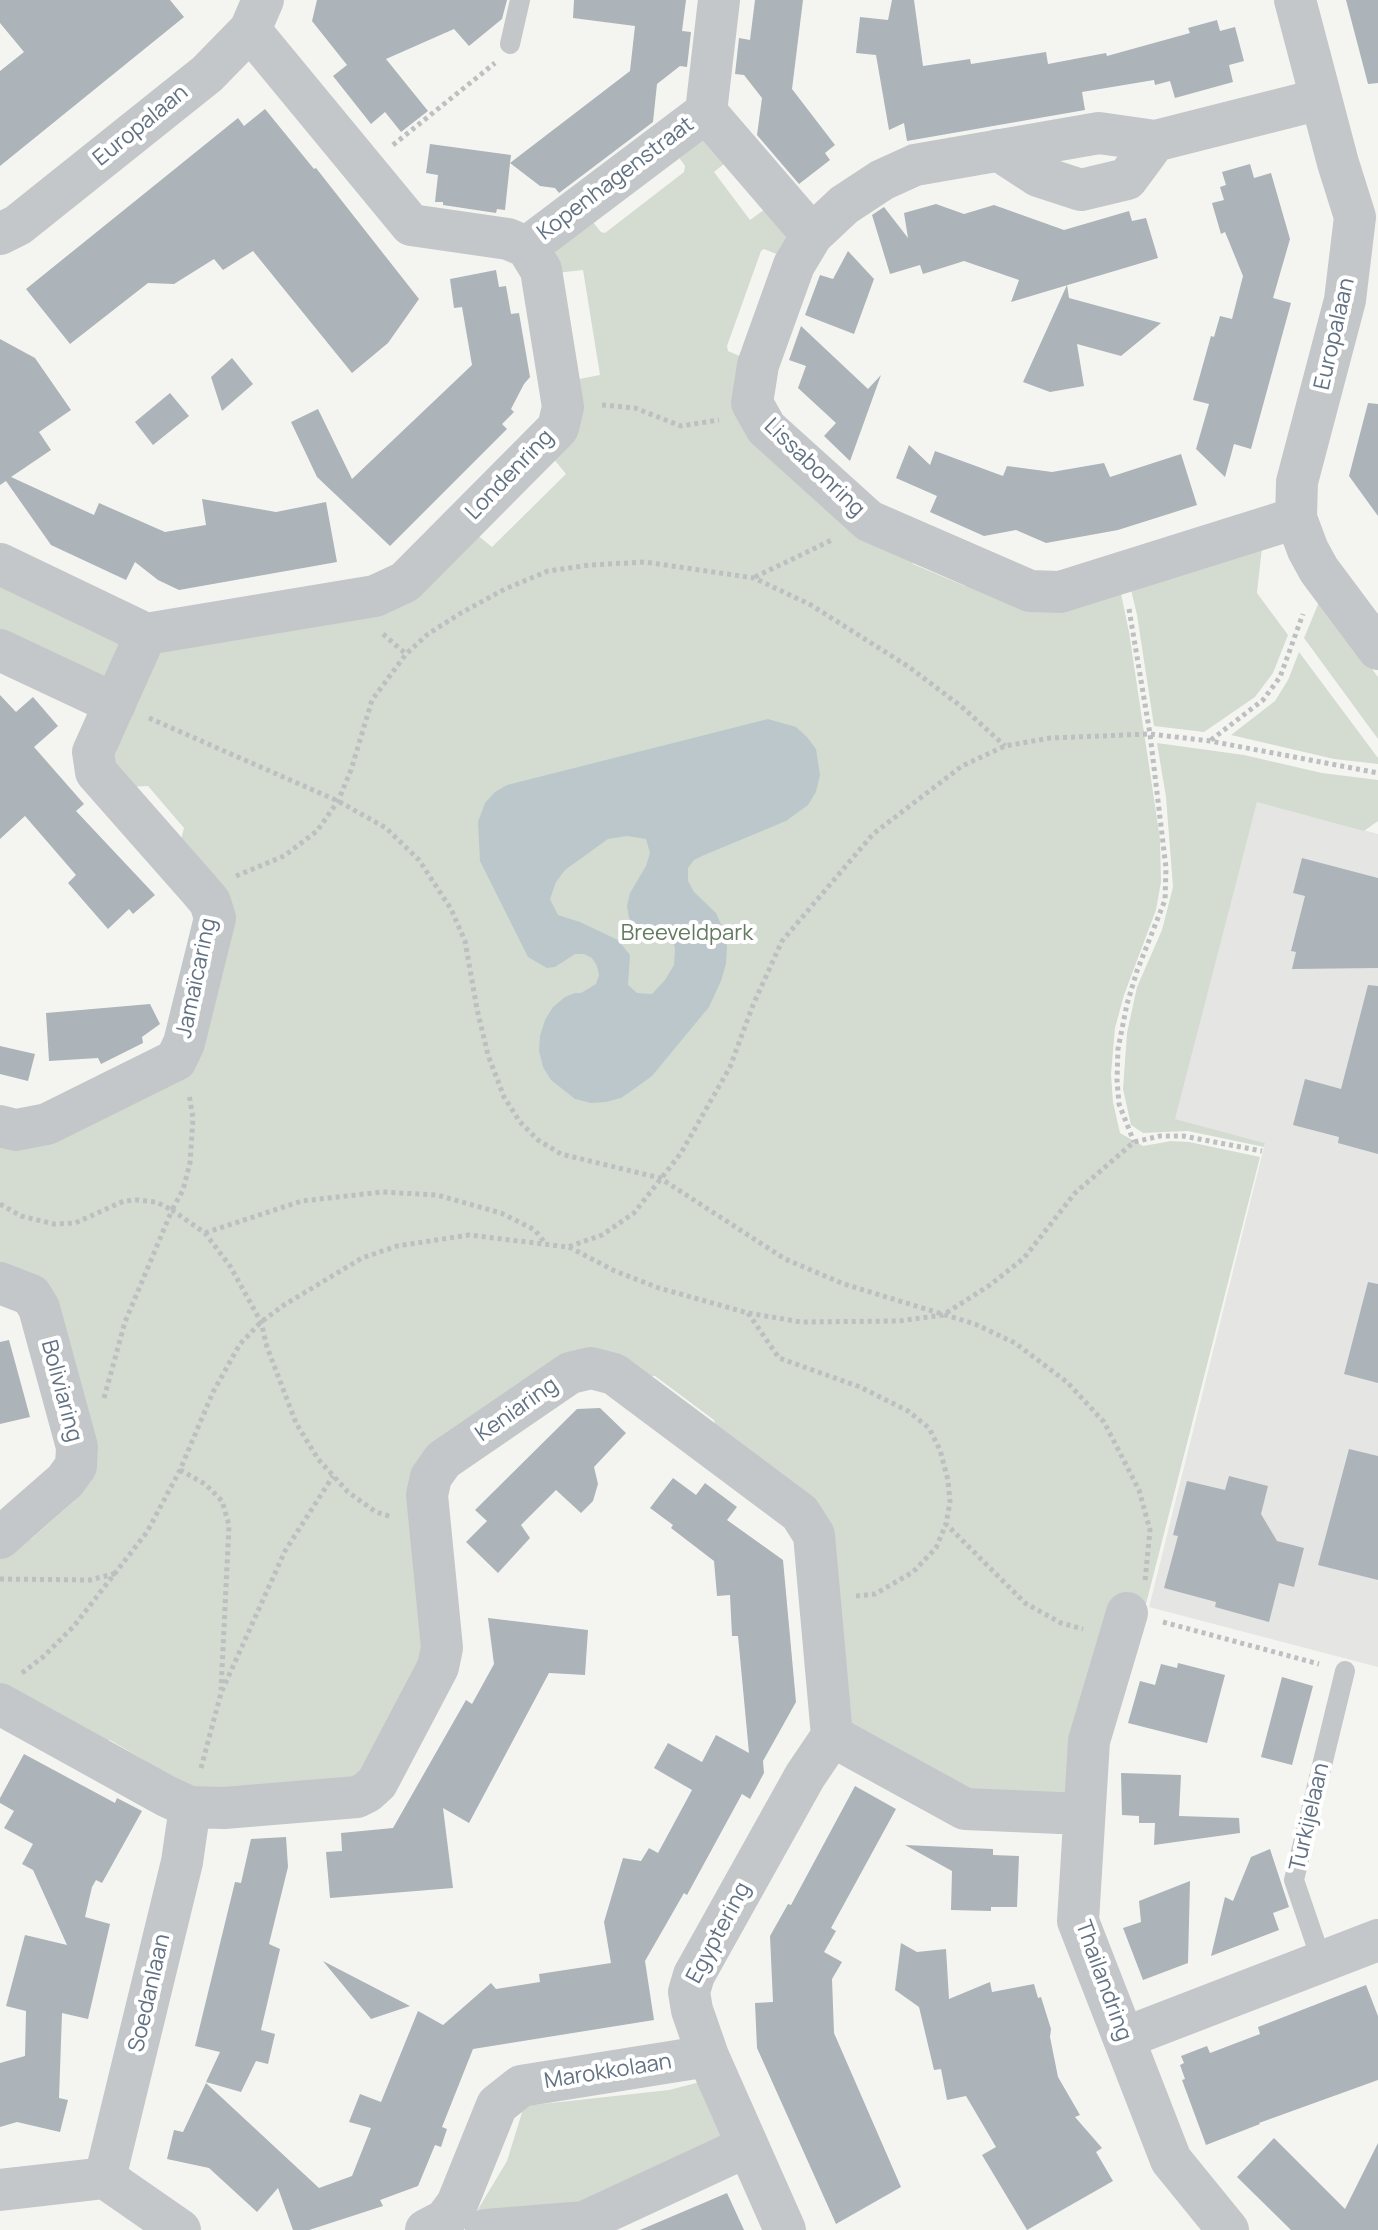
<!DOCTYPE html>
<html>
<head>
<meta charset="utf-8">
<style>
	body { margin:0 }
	canvas { display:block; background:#f4f5f0 }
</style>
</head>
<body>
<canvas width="1378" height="2230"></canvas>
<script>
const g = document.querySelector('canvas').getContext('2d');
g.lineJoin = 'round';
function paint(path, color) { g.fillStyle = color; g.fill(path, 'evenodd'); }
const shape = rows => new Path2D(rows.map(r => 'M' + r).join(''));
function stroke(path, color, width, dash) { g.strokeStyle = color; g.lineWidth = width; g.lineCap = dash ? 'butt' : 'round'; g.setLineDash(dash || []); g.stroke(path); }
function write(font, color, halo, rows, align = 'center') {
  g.font = font + ' Manrope,sans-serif'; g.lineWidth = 8; g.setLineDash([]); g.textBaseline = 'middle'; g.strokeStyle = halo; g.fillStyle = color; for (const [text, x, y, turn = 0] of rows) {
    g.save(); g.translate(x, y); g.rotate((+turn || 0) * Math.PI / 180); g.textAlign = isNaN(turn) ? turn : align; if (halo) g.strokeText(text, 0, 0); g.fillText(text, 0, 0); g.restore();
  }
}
const built = shape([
	[1257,801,1378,834,1378,1667,1149,1607,1265,1143,1174,1119]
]);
const green = shape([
	[694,135,734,156,714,172,750,220,772,204,788,226,786,258,764,249,761,251,727,346,728,351,749,360,744,377,907,550,913,564,965,586,980,581,1119,584,1129,632,1160,839,1161,882,1156,910,1124,995,1115,1028,1111,1074,1113,1102,1120,1133,1143,1146,1171,1141,1189,1142,1260,1157,1145,1608,1068,1797,966,1799,853,1734,823,1536,719,1439,714,1420,655,1376,635,1378,621,1367,440,1451,434,1647,371,1775,210,1799,110,1740,94,1743,0,1691,0,1551,17,1536,31,1539,74,1501,87,1458,0,1274,0,1138,191,1067,231,906,179,847,184,828,148,786,127,787,106,759,159,647,237,640,471,530,492,547,566,474,548,452,574,380,600,375,583,270,556,273,555,247,587,215,601,232,605,233,684,172,685,166,672,148],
	[1263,538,1257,593,1288,635,1273,673,1255,697,1204,732,1154,726,1137,615,1129,581],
	[0,574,124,641,109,686,0,635],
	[1319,602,1324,604,1378,677,1378,739,1304,638],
	[1299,652,1378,758,1378,764,1334,759,1231,735,1275,701,1288,680],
	[1157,743,1244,755,1322,773,1378,780,1378,821,1364,831,1257,802,1175,1119,1265,1143,1264,1147,1188,1131,1143,1133,1131,1125,1123,1089,1127,1033,1137,987,1162,930,1173,887,1166,797],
	[704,2081,731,2141,562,2213,468,2226,507,2161,524,2106,669,2090]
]);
const water = shape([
	[768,719,796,727,807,737,816,749,820,775,816,792,808,805,786,821,702,856,694,860,688,868,688,881,694,892,716,913,723,929,727,946,726,964,721,981,709,1007,652,1076,634,1089,621,1098,606,1102,591,1103,575,1099,551,1080,543,1067,539,1051,540,1036,545,1020,553,1007,565,997,575,993,581,993,596,984,599,975,597,966,592,958,584,954,575,954,555,967,547,968,528,957,480,861,478,822,485,803,495,792,507,785],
	[627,836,646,839,650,853,646,866,630,893,627,906,629,918,634,926,673,940,675,949,674,965,665,980,652,994,637,993,628,985,630,955,618,940,580,922,558,915,550,899,556,882,565,870,608,839]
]);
const building = shape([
	[0,0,170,0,184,17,0,166,0,71,24,52,0,23],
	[317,0,507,0,502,19,469,46,454,29,386,59,428,111,401,132,385,112,371,124,333,76,347,65,312,21],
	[574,0,686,0,682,31,691,32,687,67,680,66,657,84,653,122,559,193,555,188,540,186,510,163,505,210,497,209,496,213,443,205,443,202,435,202,438,175,426,173,430,144,511,155,510,163,630,71,635,26,573,18],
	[755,0,803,0,792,89,835,145,825,153,830,160,799,184,757,135,762,98,744,75,735,74,739,38,750,40],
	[892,0,914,0,923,66,970,59,971,64,1046,52,1048,64,1106,53,1107,56,1190,33,1188,28,1217,20,1220,31,1235,27,1244,61,1229,65,1233,82,1175,98,1170,81,1155,85,1154,80,1082,92,1085,110,907,141,904,123,889,130,876,55,856,53,860,17,888,20],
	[1346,0,1378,0,1378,83,1368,84],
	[265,109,314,169,316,168,419,299,388,343,352,373,253,251,223,270,214,259,174,284,148,283,70,344,26,289,238,118,244,126],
	[1250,164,1254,178,1271,173,1290,239,1273,298,1291,303,1251,449,1234,444,1225,477,1196,449,1209,404,1193,400,1211,336,1214,337,1220,316,1232,319,1243,276,1225,232,1221,234,1212,203,1224,200,1220,187,1226,185,1222,172],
	[936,204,964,214,994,205,1064,230,1129,211,1132,221,1146,218,1158,258,1011,302,1019,280,964,261,923,274,920,265,890,274,872,215,884,207,908,238,904,213],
	[848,251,874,279,854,334,805,315,820,275,833,279],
	[496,270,499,287,506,286,511,314,519,313,530,377,524,384,511,409,514,412,502,424,507,429,390,546,317,477,291,422,318,409,352,479,472,365,462,307,454,308,450,279],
	[1067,285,1069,298,1161,323,1121,356,1077,344,1084,386,1050,392,1023,382],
	[801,326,868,389,881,375,850,461,824,436,836,423,798,388,806,366,789,360],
	[0,339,35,358,71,410,39,432,51,450,11,477,94,515,99,503,165,532,206,525,202,499,276,512,326,502,337,562,179,590,158,580,135,562,126,580,51,545,6,481,0,485],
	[232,358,253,384,222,411,211,377],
	[170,393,189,416,153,445,135,422],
	[1368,403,1378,404,1378,516,1349,476],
	[909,445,930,465,935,451,1003,476,1007,466,1052,472,1104,463,1110,477,1181,454,1197,505,1118,530,1046,543,1016,530,984,536,930,512,937,496,896,478],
	[0,695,16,712,33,697,58,726,34,747,84,804,76,811,155,895,133,914,129,909,108,929,68,883,76,875,25,816,0,839],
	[1302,858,1378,878,1378,968,1292,969,1296,952,1291,951,1305,896,1293,893],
	[1368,985,1378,986,1378,1154,1338,1143,1339,1137,1293,1125,1305,1079,1341,1089],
	[150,1004,160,1024,142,1037,143,1043,101,1064,98,1058,49,1061,46,1013],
	[0,1046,35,1054,28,1081,0,1074],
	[1368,1282,1378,1284,1378,1383,1344,1374],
	[9,1340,30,1417,0,1424,0,1342],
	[600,1408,626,1433,594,1467,598,1484,593,1501,581,1513,556,1490,521,1525,530,1538,498,1573,466,1542,487,1521,475,1510,577,1409],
	[1349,1449,1378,1456,1378,1580,1318,1565],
	[1229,1476,1268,1486,1261,1514,1277,1541,1304,1548,1294,1587,1279,1583,1269,1622,1215,1607,1216,1602,1164,1588,1178,1536,1173,1535,1187,1481,1225,1490],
	[673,1478,696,1495,705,1483,737,1507,727,1520,783,1560,796,1702,763,1761,764,1773,750,1799,742,1794,687,1895,684,1893,645,1961,654,2020,473,2049,442,2127,447,2129,441,2147,435,2145,418,2186,380,2200,383,2206,309,2230,293,2230,278,2188,257,2212,209,2168,167,2159,174,2130,183,2132,206,2083,319,2188,352,2176,371,2128,349,2122,360,2094,381,2102,418,2011,443,2025,491,1983,496,1989,540,1982,539,1974,611,1963,604,1922,623,1858,641,1861,649,1848,658,1853,692,1790,654,1768,668,1743,702,1762,716,1735,749,1753,738,1636,732,1636,730,1595,717,1596,714,1561,671,1528,673,1525,650,1508],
	[488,1618,588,1630,585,1675,549,1673,469,1823,443,1808,453,1888,330,1898,326,1852,342,1851,341,1833,393,1828,466,1700,472,1704,494,1664],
	[1178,1663,1225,1675,1207,1743,1128,1723,1140,1681,1155,1685,1161,1664,1177,1668],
	[1282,1677,1313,1686,1292,1765,1261,1757],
	[24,1754,115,1803,117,1798,142,1811,102,1883,96,1880,92,1887,85,1917,110,1924,88,2019,62,2013,59,2098,68,2100,60,2132,17,2122,0,2127,0,2063,25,2056,26,2011,6,2006,25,1935,67,1945,33,1870,22,1864,33,1844,4,1828,14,1811,0,1803,0,1798],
	[1121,1773,1181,1775,1179,1816,1239,1818,1240,1833,1154,1845,1155,1823,1139,1823,1139,1816,1122,1815],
	[855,1786,896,1809,831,1928,836,1931,824,1952,842,1962,832,1979,834,2033,901,2187,836,2224,757,2048,755,2003,773,2002,770,1936,788,1904,791,1905],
	[286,1837,288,1867,269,1944,280,1949,261,2030,275,2034,268,2064,256,2061,241,2092,206,2082,220,2052,195,2046,235,1882,241,1883,251,1839],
	[905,1845,993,1849,993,1855,1019,1856,1017,1907,991,1907,991,1911,951,1910,952,1871],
	[1270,1849,1289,1907,1273,1913,1279,1930,1211,1956,1225,1897,1233,1901,1251,1857],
	[1190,1881,1188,1963,1143,1980,1123,1928,1141,1922,1139,1901],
	[901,1943,917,1952,946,1949,949,1999,990,1982,992,1992,1034,1984,1038,1998,1041,1997,1051,2029,1050,2037,1058,2077,1080,2115,1075,2117,1102,2148,1096,2152,1113,2181,1027,2230,982,2155,996,2147,966,2096,947,2100,941,2069,934,2070,919,2007,895,1990],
	[323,1961,410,2006,371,2019],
	[1366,1985,1378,2016,1378,2080,1259,2123,1260,2124,1206,2145,1182,2080,1185,2079,1180,2065,1184,2063,1181,2056,1207,2046,1210,2053,1260,2034,1258,2027],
	[1274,2138,1345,2209,1378,2143,1378,2230,1291,2230,1237,2177],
	[727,2193,744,2230,640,2230]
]);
const path = shape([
	[393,145,495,63],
	[602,405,635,408,681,426,719,420],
	[755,577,832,540],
	[1129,609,1150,734,1166,868,1165,900,1137,971,1127,1004,1118,1049,1117,1080,1119,1104,1134,1142],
	[383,634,406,654],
	[149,718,338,801,386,828,419,860,451,909,465,941,477,1009,488,1055,504,1097,520,1122,538,1140,561,1154,660,1178,785,1259,844,1284,975,1324,1015,1343,1067,1382,1104,1422,1139,1490,1150,1530,1145,1581],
	[1211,740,1263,700,1280,677,1303,614],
	[236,876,284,856,317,831,338,801,351,770,372,700,406,654,428,634,461,613,505,589,548,571,590,565,645,562,754,578,811,605,909,667,962,707,1005,746],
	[0,1204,21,1216,54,1224,75,1223,124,1201,136,1200,156,1202,172,1210,183,1190,190,1163,193,1118,189,1094],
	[205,1233,302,1201,382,1192,437,1195,501,1213,535,1230,545,1243],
	[569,1247,615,1271,659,1288,748,1313,801,1322,899,1321,943,1315,990,1285,1024,1258,1075,1193,1134,1142,1160,1136,1183,1136,1262,1151],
	[748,1313,779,1358,860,1387,908,1411,929,1428,940,1450,948,1480,950,1502,946,1524,1025,1603,1061,1623,1083,1629],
	[104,1398,125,1322,172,1210,205,1233,230,1266,261,1322,267,1347,296,1423,318,1459,348,1492,376,1512,392,1517],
	[180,1470,205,1484,222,1501,229,1525,221,1690],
	[0,1579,90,1580,117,1573],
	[856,1596,875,1594,913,1572,936,1548,946,1524],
	[1163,1622,1319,1664],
	[22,1673,43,1657,74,1626,147,1532,180,1470,213,1392,240,1344,261,1322,284,1305,362,1258,397,1246,469,1235,568,1247,602,1235,634,1213,681,1153,730,1067,753,1005,782,941,873,834,962,766,1005,746,1050,738,1150,734,1210,741,1378,773],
	[201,1768,221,1693,285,1551,333,1476]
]);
const lane = shape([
	[510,44,520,0],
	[1322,1962,1294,1880,1345,1671]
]);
const street = shape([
	[1295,0,1338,163,1355,217,1345,300,1297,482,1296,518,1308,550,1319,570,1378,649],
	[706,112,812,235],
	[998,150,1038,176,1081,190,1127,179,1155,141],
	[0,234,18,225,207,74,250,30,263,0],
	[527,247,706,112,719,0],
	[1296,518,1060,592,1030,591,869,521,766,428,752,403,758,365,794,265,812,235,844,205,882,180,915,165,1099,133,1155,141,1321,99],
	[0,564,146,634,375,596,405,582,558,428,563,407,541,270,527,247,508,239,411,225,250,30],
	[0,650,115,704],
	[0,1126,16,1130,47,1124,176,1060,184,1043,215,918,210,902,199,889,96,772,93,752,146,634],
	[0,1283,31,1295,39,1308,77,1447,76,1466,65,1481,0,1538],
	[1127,1613,1089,1741,1078,1921,1171,2160,1228,2230],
	[0,1704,166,1796,190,1807,224,1808,357,1797,367,1792,377,1783,438,1667,442,1648,427,1495,431,1477,443,1460,570,1373,591,1368,614,1374,800,1513,814,1535,832,1736],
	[832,1736,965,1809,1084,1814],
	[1124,2038,1378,1940],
	[105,2178,182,1862,190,1807],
	[0,2190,105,2178,180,2230],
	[426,2230,445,2220,457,2204,497,2105,521,2086,708,2056],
	[486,2230,584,2222,748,2146],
	[785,2230,708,2056,692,2010,689,1992,694,1975,805,1776,832,1736]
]);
const streetNames = [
	["Europalaan",141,126,-39],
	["Kopenhagenstraat",616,179,-37],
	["Europalaan",1335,334,-77],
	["Lissabonring",814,468,44],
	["Londenring",510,475,-46],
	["Jamaïcaring",197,978,-78],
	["Boliviaring",61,1391,75],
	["Keniaring",517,1410,-35],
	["Turkijelaan",1310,1817,-77],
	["Egyptering",719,1933,-62],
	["Thailandring",1103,1981,70],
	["Soedanlaan",150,1993,-77],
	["Marokkolaan",608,2072,-9]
];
const parkNames = [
	["Breeveldpark",687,934]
];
paint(built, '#e5e6e4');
paint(green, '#d4dcd1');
paint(water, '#bcc7cc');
paint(building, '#acb3b9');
stroke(path, '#bdbfc1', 5, [4, 4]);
stroke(lane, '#c4c7ca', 20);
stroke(street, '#c4c7ca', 42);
write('22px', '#627283', '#fff', streetNames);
write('22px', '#647a61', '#fff', parkNames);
</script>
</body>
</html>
